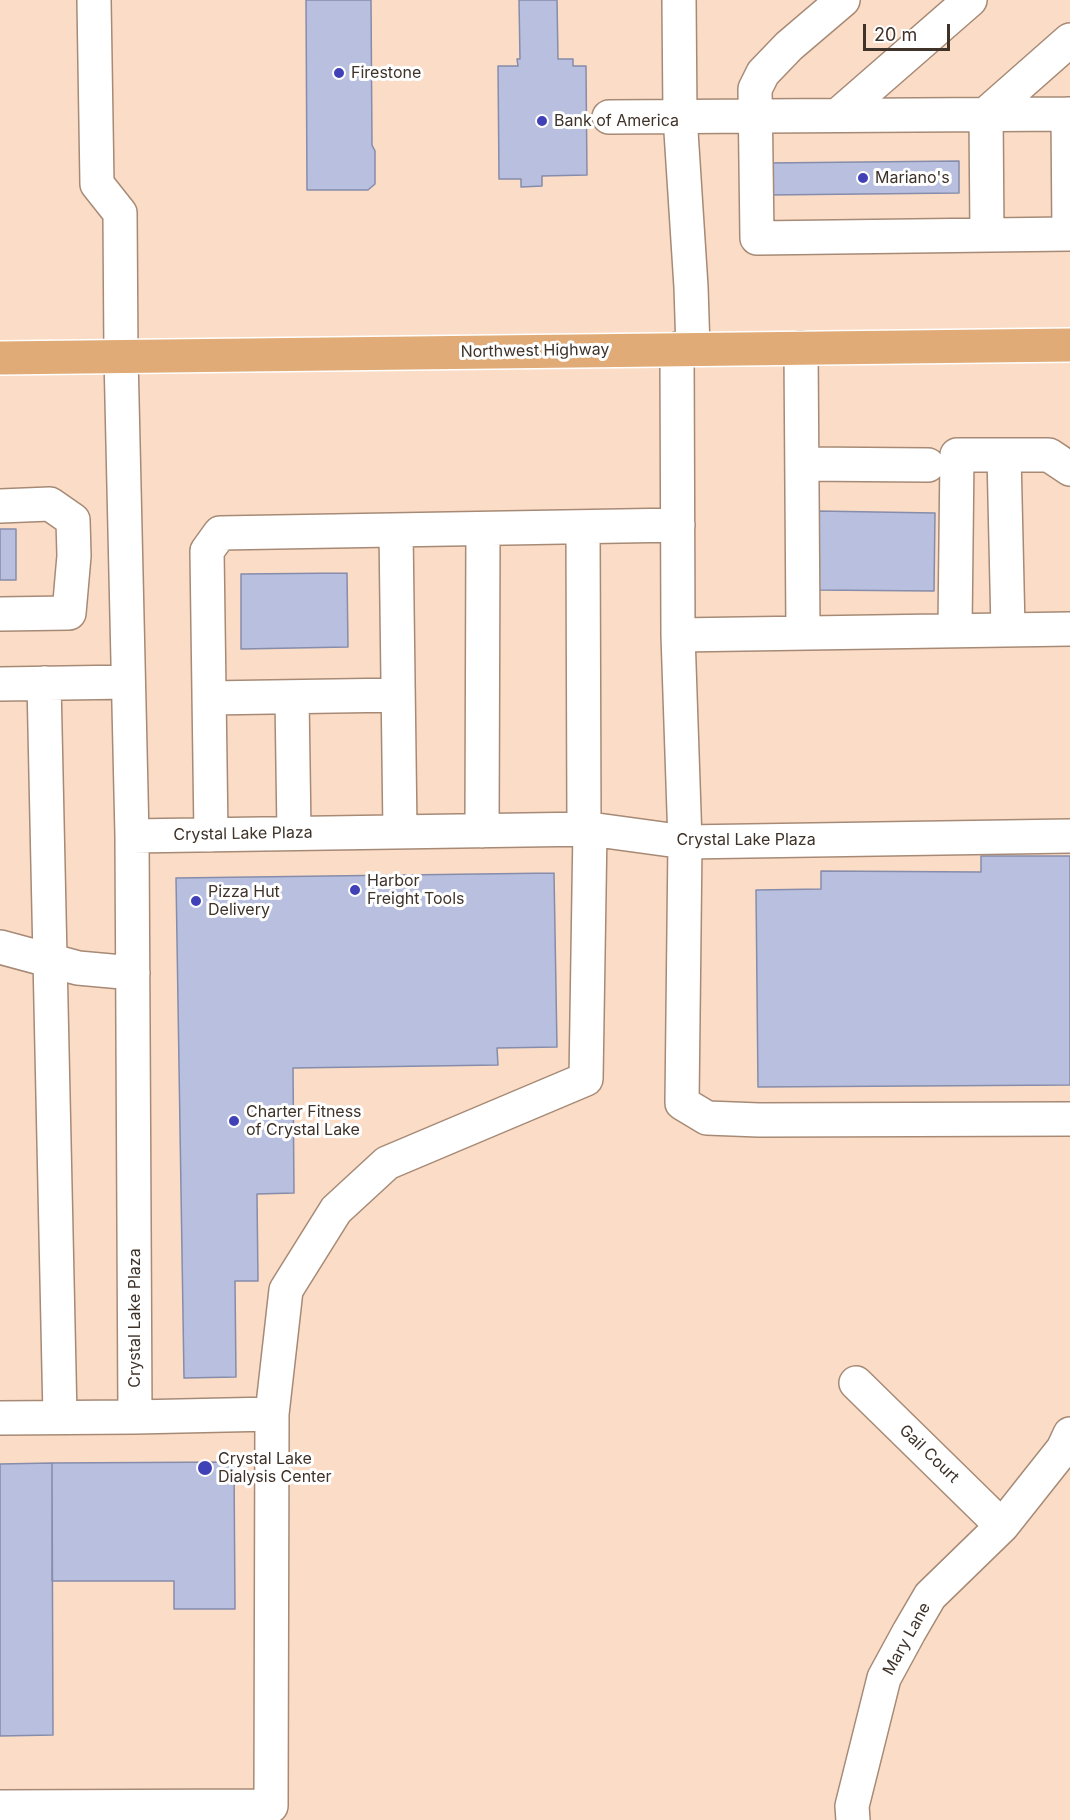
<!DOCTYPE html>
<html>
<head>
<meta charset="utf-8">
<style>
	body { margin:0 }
	#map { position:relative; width:1070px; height:1820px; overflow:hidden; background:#fbddc7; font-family:Inter,sans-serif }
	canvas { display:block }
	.scale { position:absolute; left:863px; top:24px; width:87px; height:27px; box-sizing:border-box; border:3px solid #3e3229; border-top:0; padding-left:8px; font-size:18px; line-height:21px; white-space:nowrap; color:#3e3229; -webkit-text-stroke:4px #fff; paint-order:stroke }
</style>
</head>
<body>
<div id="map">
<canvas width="1070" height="1820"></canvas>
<div class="scale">20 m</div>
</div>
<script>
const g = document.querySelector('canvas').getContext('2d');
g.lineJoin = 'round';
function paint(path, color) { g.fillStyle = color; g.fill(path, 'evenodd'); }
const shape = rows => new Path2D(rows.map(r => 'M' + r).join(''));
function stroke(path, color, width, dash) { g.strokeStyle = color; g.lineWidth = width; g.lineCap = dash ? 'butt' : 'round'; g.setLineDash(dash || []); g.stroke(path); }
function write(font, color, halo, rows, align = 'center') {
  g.font = font + ' Inter,sans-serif'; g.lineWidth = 6; g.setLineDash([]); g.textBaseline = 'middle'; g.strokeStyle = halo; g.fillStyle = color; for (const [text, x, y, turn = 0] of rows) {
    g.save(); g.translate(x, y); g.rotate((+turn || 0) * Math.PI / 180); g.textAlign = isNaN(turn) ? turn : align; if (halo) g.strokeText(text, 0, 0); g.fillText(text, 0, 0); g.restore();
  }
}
const building = shape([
	[306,0,371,0,372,145,375,151,375,184,368,190,307,190,306,0],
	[519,0,557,0,558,59,573,59,573,66,586,66,587,175,542,176,542,186,521,187,521,179,499,179,498,66,518,66,517,59,520,59,519,0],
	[959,161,959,193,767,195,767,163,959,161],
	[817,511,935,513,934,591,816,590,817,511],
	[0,529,16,529,16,580,0,580,0,529],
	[347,573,348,647,241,649,241,574,347,573],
	[981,856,1070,856,1070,1085,758,1087,756,890,821,889,821,871,981,872,981,856],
	[554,873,557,1047,497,1048,498,1065,293,1068,294,1193,257,1194,258,1281,235,1281,236,1377,184,1378,176,878,554,873],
	[234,1462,235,1609,174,1609,174,1581,52,1581,52,1463,234,1462],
	[52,1463,53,1735,0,1736,0,1464,52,1463]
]);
const minor = shape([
	[94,0,97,184,120,213,121,356,132,836],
	[679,0,680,116,691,287,693,349],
	[843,0,789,46,763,73,755,89,757,238,1069,234,1068,114],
	[838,115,970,0],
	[609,117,1070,114],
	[987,235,986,114,1070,40],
	[801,348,803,632],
	[677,349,678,635,685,842,682,1103,707,1118,759,1120,1070,1119],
	[1004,455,1008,629],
	[802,464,928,465],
	[0,506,50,504,73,520,74,556,69,613,0,614],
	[583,527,584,829],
	[396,530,400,832],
	[955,629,957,455,1049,455,1070,469],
	[678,635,1070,629],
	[44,683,60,1417],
	[0,684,128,682],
	[292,697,294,833],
	[209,698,398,695],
	[482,831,483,529],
	[211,835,207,551,220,533,678,525],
	[0,947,78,968,133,973],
	[856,1383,1002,1526],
	[135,1417,272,1414],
	[0,1418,135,1417,132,836,590,829,685,842,1070,836],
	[0,1807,271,1806,272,1414,286,1290,336,1210,387,1163,586,1079,590,829],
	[853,1820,852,1806,884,1678,909,1632,930,1596,1002,1526,1063,1449,1070,1434]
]);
const major = shape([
	[0,358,1070,345]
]);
const markers = [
	[339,73,6,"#4041b6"],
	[542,121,6,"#4041b6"],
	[863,178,6,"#4041b6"],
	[355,890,6,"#4041b6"],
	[196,901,6,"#4041b6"],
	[234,1121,6,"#4041b6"],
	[205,1468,8,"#4041b6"]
];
const poiNames = [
	["Firestone",351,73],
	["Bank of America",554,121],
	["Mariano's",875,178],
	["Harbor",367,881],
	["Freight Tools",367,899],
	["Pizza Hut",208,892],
	["Delivery",208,910],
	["Charter Fitness",246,1112],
	["of Crystal Lake",246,1130],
	["Crystal Lake",218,1459],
	["Dialysis Center",218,1477]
];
const streetNames = [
	["Northwest Highway",535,351,-1],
	["Crystal Lake Plaza",243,834,-1],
	["Crystal Lake Plaza",746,840],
	["Crystal Lake Plaza",135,1318,-90],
	["Gail Court",929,1454,44],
	["Mary Lane",907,1639,-61]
];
paint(building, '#b8bfdf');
stroke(building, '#868caa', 1.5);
stroke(minor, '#a68a76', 36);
stroke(major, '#fff', 36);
stroke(minor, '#fff', 33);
stroke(major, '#e0ab77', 33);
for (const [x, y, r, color] of markers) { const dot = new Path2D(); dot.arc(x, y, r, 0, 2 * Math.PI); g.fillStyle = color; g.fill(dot); stroke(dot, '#fff', 2); }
write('16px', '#3e3229', '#fff', poiNames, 'left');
write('16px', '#3e3229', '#fff', streetNames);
</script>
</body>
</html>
